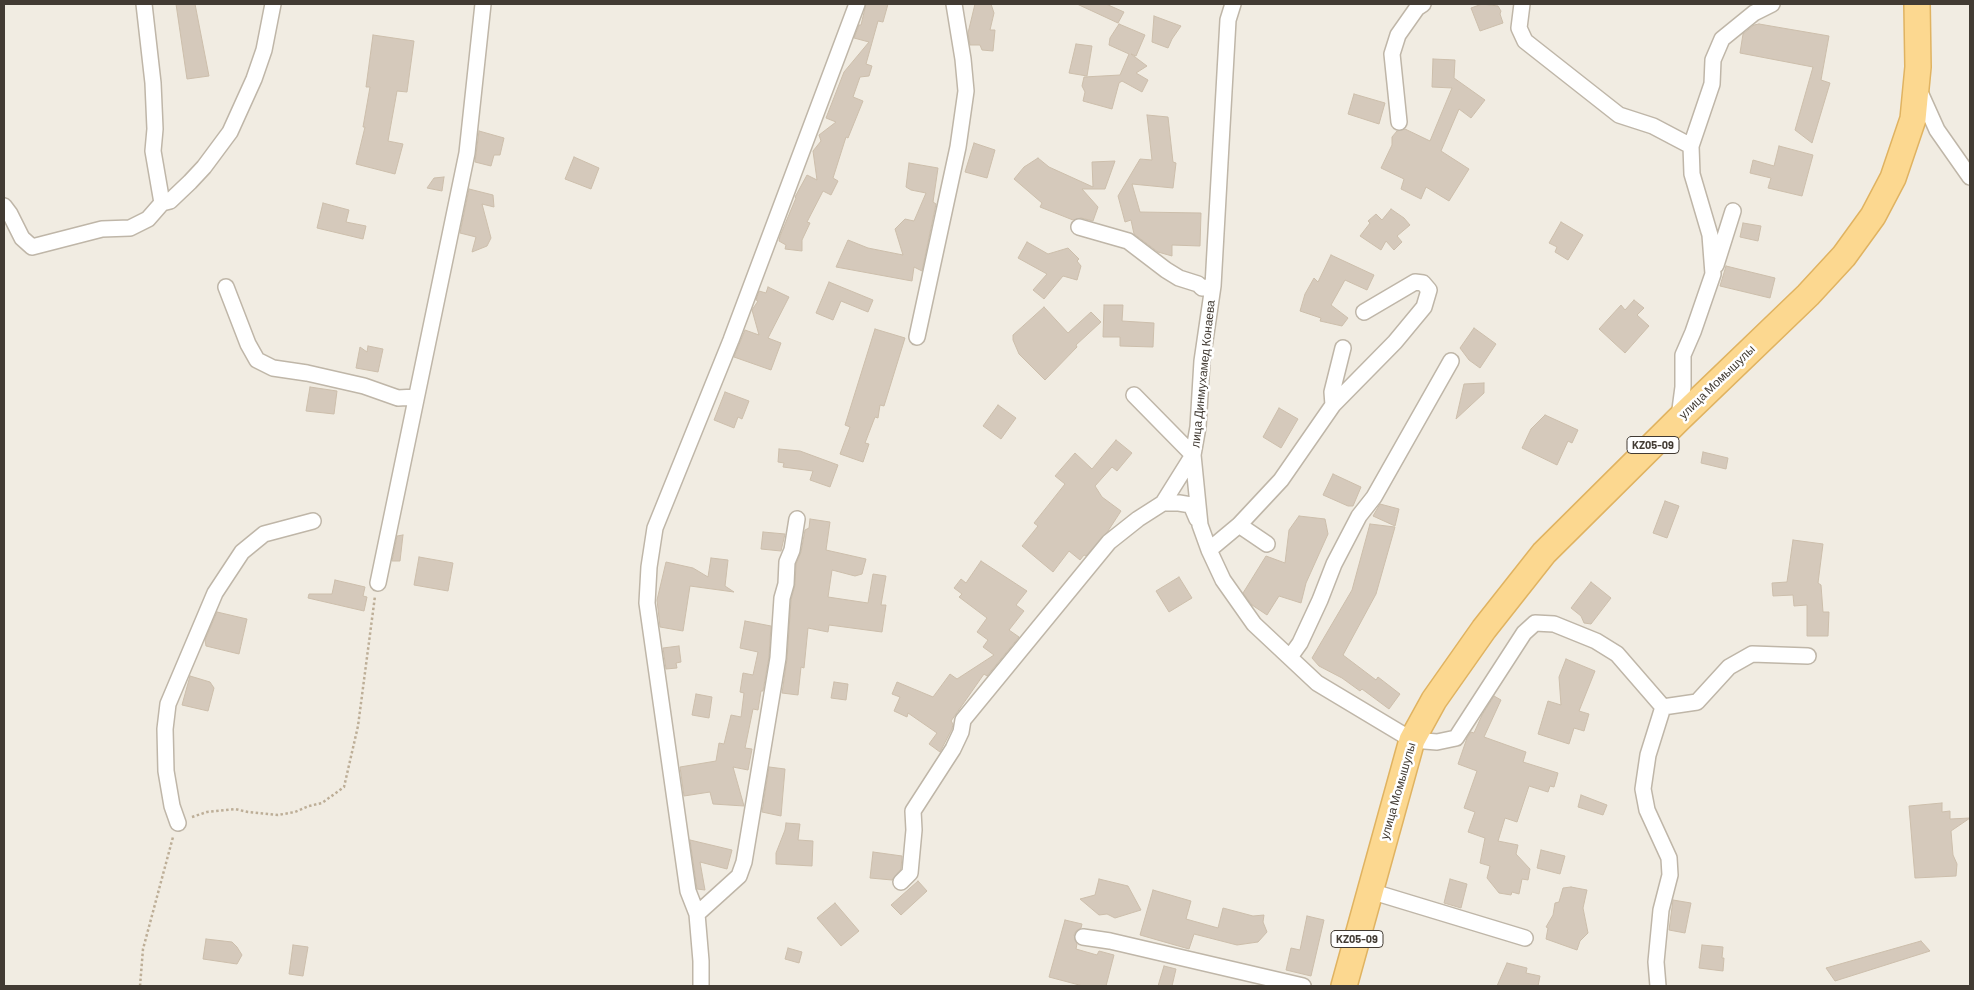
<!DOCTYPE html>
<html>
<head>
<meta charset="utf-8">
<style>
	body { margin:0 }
	#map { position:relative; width:1974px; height:990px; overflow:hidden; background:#f1ece2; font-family:Barlow,sans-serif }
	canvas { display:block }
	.frame { position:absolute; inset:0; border:5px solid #423b33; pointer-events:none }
</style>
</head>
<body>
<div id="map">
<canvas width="1974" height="990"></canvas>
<div class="frame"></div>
</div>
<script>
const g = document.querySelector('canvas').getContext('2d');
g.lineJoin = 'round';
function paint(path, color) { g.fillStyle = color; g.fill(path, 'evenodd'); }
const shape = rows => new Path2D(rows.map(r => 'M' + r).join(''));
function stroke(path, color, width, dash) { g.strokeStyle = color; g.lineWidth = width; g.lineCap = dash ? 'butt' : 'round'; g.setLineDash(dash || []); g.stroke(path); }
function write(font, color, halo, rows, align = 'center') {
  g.font = font + ' Barlow,sans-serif'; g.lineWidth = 5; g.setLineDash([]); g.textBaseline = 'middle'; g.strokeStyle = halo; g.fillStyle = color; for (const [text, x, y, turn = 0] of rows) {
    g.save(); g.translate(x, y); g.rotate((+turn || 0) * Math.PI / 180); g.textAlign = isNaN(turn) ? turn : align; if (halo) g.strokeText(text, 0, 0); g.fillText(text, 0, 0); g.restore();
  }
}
const building = shape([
	[176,4,195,4,209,76,187,79,176,4],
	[866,4,888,4,883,22,878,21,866,64,872,66,869,76,860,77,853,97,863,101,848,138,846,137,833,178,838,181,831,195,823,191,807,222,810,223,802,240,802,251,785,249,786,245,779,241,780,236,796,198,795,197,807,175,817,180,813,151,821,141,819,135,836,122,826,118,844,72,869,42,854,38,859,25,861,25,866,4],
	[975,4,991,4,994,13,990,30,995,30,993,51,982,50,980,45,970,45,968,33,975,4],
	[1077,4,1106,4,1124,12,1118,23,1077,4],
	[1482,4,1498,6,1501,11,1500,14,1503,23,1480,31,1471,8,1482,4],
	[1154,16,1181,26,1172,39,1168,48,1152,42,1154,16],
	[1119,24,1145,35,1136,56,1131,54,1147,66,1136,73,1148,80,1142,92,1122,81,1119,83,1112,109,1083,101,1085,92,1082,86,1084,77,1120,75,1129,54,1109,45,1110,38,1119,24],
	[1759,24,1829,36,1821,80,1830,83,1812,143,1795,130,1813,67,1740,53,1743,34,1754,25,1759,24],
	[373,35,414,41,407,92,397,91,388,141,403,144,395,174,356,164,365,127,363,127,370,87,366,87,373,35],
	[1076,44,1092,46,1087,76,1069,73,1076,44],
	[1433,59,1455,60,1454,78,1485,100,1471,118,1459,109,1441,151,1469,169,1449,201,1426,187,1421,199,1401,189,1404,179,1381,168,1392,145,1392,137,1397,131,1405,129,1430,141,1452,88,1432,87,1433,59],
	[1354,94,1385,103,1379,124,1348,114,1354,94],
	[1147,115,1168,117,1173,162,1176,163,1173,188,1132,184,1140,212,1201,213,1200,246,1172,245,1172,256,1158,252,1134,234,1131,220,1125,222,1118,196,1140,159,1152,160,1147,115],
	[479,131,504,138,500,155,494,155,491,166,475,162,479,131],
	[974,143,995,150,987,178,965,172,974,143],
	[1779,146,1813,155,1802,196,1768,188,1771,178,1750,173,1753,160,1774,166,1779,146],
	[574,157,599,168,591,189,565,179,574,157],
	[1038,158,1049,167,1093,187,1092,162,1115,161,1105,189,1082,189,1098,207,1093,221,1081,218,1073,220,1040,207,1042,203,1014,179,1024,167,1038,158],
	[909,163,938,168,933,202,936,204,922,271,914,267,912,281,836,267,848,240,868,248,903,255,895,229,905,219,914,221,926,193,911,190,906,187,909,163],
	[444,177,442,191,427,188,434,178,444,177],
	[469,189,493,195,494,207,482,204,491,238,487,246,472,252,476,237,460,233,469,189],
	[323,203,349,210,346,222,366,226,363,239,317,228,323,203],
	[1391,209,1404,218,1410,225,1397,236,1402,242,1394,250,1386,241,1381,250,1360,236,1370,223,1368,221,1376,214,1382,220,1391,209],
	[1561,222,1583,235,1568,260,1555,252,1557,247,1549,243,1561,222],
	[1743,223,1761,226,1758,241,1740,237,1743,223],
	[1027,242,1048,254,1068,248,1079,259,1077,261,1081,266,1077,280,1063,276,1044,299,1033,290,1047,274,1018,258,1027,242],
	[1331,255,1374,275,1367,290,1345,280,1331,305,1348,318,1342,326,1320,321,1321,318,1300,311,1305,294,1314,278,1318,282,1331,255],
	[1726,266,1775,278,1770,298,1720,286,1726,266],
	[829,282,873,300,868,312,841,301,833,320,816,313,829,282],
	[768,287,789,297,768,338,781,343,771,370,734,357,745,330,759,335,752,310,758,301,756,300,759,291,766,293,768,287],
	[1634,300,1644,308,1637,315,1649,326,1625,353,1599,329,1621,305,1625,310,1634,300],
	[1104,305,1123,305,1122,321,1154,323,1153,347,1120,346,1120,337,1103,337,1104,305],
	[1044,307,1068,333,1091,312,1101,322,1076,345,1077,347,1045,380,1019,354,1013,340,1013,335,1044,307],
	[1474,328,1496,344,1480,368,1469,360,1460,348,1474,328],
	[875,329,905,338,884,406,880,405,878,418,875,417,865,443,869,444,863,462,840,454,850,427,845,425,875,329],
	[368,346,383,349,378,372,356,368,360,347,367,352,368,346],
	[1484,383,1484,393,1456,419,1464,384,1484,383],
	[310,387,337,391,334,414,306,411,310,387],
	[725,392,749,401,742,419,738,417,734,428,714,420,725,392],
	[998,405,1016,418,1001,439,983,426,998,405],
	[1279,408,1298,419,1281,448,1263,437,1279,408],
	[1545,415,1578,430,1572,443,1568,441,1557,465,1522,448,1531,429,1545,415],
	[1116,440,1132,453,1117,471,1112,467,1095,486,1102,497,1121,511,1108,531,1086,556,1084,555,1080,560,1069,551,1053,572,1022,546,1038,526,1034,523,1065,484,1055,476,1075,453,1092,469,1116,440],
	[779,449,800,451,838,465,830,487,810,480,813,471,783,467,784,463,778,462,779,449],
	[1703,452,1728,458,1726,469,1701,463,1703,452],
	[1333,474,1361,487,1353,506,1348,506,1323,495,1333,474],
	[1665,501,1679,506,1667,538,1653,533,1665,501],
	[1380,504,1399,509,1395,526,1373,516,1380,504],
	[1299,516,1325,519,1328,534,1306,583,1301,603,1279,596,1267,615,1252,605,1243,593,1266,556,1285,563,1289,530,1299,516],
	[810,519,830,522,826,550,866,559,862,574,855,576,832,570,828,597,868,603,873,574,886,576,881,605,886,605,882,632,829,625,828,632,808,628,804,668,801,667,798,695,782,693,787,659,791,600,795,585,796,564,801,552,805,530,809,528,810,519],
	[1370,524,1395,527,1376,594,1343,655,1376,680,1378,677,1400,694,1389,709,1362,689,1360,691,1342,678,1319,666,1312,658,1352,590,1370,524],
	[763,532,785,534,781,551,761,549,763,532],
	[403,535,400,561,392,561,397,536,403,535],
	[1793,540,1823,544,1818,583,1821,585,1823,612,1829,612,1828,636,1807,636,1807,605,1794,606,1793,595,1773,596,1772,583,1787,582,1793,540],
	[419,557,453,563,448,591,414,585,419,557],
	[711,558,728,560,725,586,734,592,690,586,683,631,660,627,657,600,666,562,693,568,708,577,711,558],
	[981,561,1027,591,1016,605,1024,611,1009,630,1019,637,987,676,984,674,956,714,951,721,953,724,952,729,940,752,929,744,937,733,908,713,907,717,894,711,900,697,892,694,897,682,933,697,950,674,957,679,994,655,983,647,988,640,977,632,987,618,959,597,962,594,954,588,961,579,966,583,981,561],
	[1179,577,1192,598,1169,612,1156,591,1179,577],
	[335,580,365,587,363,596,367,597,364,611,308,598,309,594,332,594,335,580],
	[1591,582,1611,598,1591,624,1584,623,1581,616,1571,608,1591,582],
	[217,612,247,619,239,654,206,646,205,640,217,612],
	[745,621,771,626,769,657,763,691,761,691,758,710,753,709,745,748,752,749,748,770,733,767,744,806,713,804,710,792,684,796,680,767,716,761,719,743,724,744,731,715,741,717,744,693,740,692,743,673,753,675,758,652,740,648,745,621],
	[679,646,681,662,676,663,677,668,666,669,663,648,679,646],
	[1566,659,1595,671,1579,711,1589,714,1584,731,1574,728,1569,744,1538,734,1548,701,1561,705,1559,677,1566,659],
	[190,676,210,682,214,688,208,711,182,705,190,676],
	[834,682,848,684,846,700,831,698,834,682],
	[696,694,712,697,709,718,692,715,696,694],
	[1494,696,1501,700,1484,737,1526,752,1523,762,1558,773,1554,787,1550,786,1548,792,1529,786,1517,822,1505,818,1498,841,1518,845,1516,854,1530,869,1528,880,1522,879,1519,894,1512,892,1511,895,1499,893,1487,878,1490,866,1480,863,1485,838,1468,832,1475,812,1464,808,1477,771,1458,764,1467,738,1471,732,1474,733,1482,715,1494,696],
	[769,767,785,769,781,816,762,812,769,767],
	[1581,795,1607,805,1603,815,1578,807,1581,795],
	[1942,803,1942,812,1950,811,1950,819,1970,818,1951,831,1953,855,1957,864,1956,876,1915,878,1909,806,1942,803],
	[786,823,800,824,798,840,813,841,812,866,776,864,776,853,785,830,786,823],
	[690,840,732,850,727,869,700,862,705,890,697,889,690,840],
	[1541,850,1565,856,1560,874,1537,868,1541,850],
	[873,852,902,856,901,869,892,880,870,878,873,852],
	[1099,879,1128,886,1141,910,1115,918,1107,914,1099,915,1080,899,1095,895,1099,879],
	[1450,879,1467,884,1461,908,1444,903,1450,879],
	[918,881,927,891,901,915,891,905,918,881],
	[1571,887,1587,890,1583,908,1588,933,1580,941,1577,950,1546,939,1548,928,1546,927,1553,915,1555,903,1559,902,1563,888,1571,887],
	[1153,890,1191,901,1186,919,1218,928,1223,908,1253,916,1264,915,1263,922,1267,932,1258,942,1237,945,1194,934,1189,949,1140,935,1153,890],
	[1673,900,1691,903,1685,933,1669,930,1673,900],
	[835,903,859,931,841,946,817,918,835,903],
	[1307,916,1324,920,1311,976,1286,970,1291,948,1300,950,1307,916],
	[1065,920,1082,924,1081,928,1076,931,1074,935,1077,944,1076,949,1097,955,1099,951,1114,955,1106,986,1083,986,1049,977,1065,920],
	[206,939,232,942,237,947,242,955,237,964,203,959,206,939],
	[1921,941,1930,951,1835,981,1826,968,1921,941],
	[293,945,308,947,303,976,289,974,293,945],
	[1702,945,1723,947,1722,958,1724,958,1723,971,1699,968,1702,945],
	[788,948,802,952,799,963,785,959,788,948],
	[1507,963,1527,968,1526,973,1540,976,1538,986,1497,986,1507,963],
	[1164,966,1176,969,1172,986,1158,986,1164,966]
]);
const path = shape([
	[192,817,207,812,235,809,248,812,278,815,295,812,309,806,322,803,344,787,358,726,375,596],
	[140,986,143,949,173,837]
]);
const minor = shape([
	[144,4,153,83,155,129,153,151,162,203,170,201,190,182,204,167,230,132,254,79,264,50,273,4],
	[1233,4,1228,20,1213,286,1202,361,1198,427,1193,455,1200,525,1209,550,1223,580,1254,624,1317,683,1412,740,1437,742,1456,738,1524,633,1535,623,1554,624,1596,641,1617,654,1663,707,1648,755,1643,789,1647,810,1669,858,1670,875,1661,910,1656,962,1658,986],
	[1522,4,1519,28,1525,41,1619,115,1653,126,1691,146],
	[1919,90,1937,130,1970,177],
	[1399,122,1392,54,1398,35,1417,8,1423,4],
	[4,206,10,214,22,238,32,247,102,229,130,228,148,219,162,203],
	[1079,227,1128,241,1166,270,1179,278,1198,284,1202,288,1213,286],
	[1716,265,1733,211],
	[226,287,248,344,257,360,273,368,307,373,364,386,398,398,416,397],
	[917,337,958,147,966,91,963,59,954,4],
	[1333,405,1332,392,1343,348],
	[1679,417,1683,387,1683,355,1693,332,1713,274,1710,235,1692,174,1691,146,1712,84,1713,60,1722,39,1754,13,1772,4],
	[1163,503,1179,503,1191,505,1197,519],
	[1239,525,1267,544],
	[1209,550,1239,525,1281,480,1333,405,1395,342,1424,307,1429,290,1423,283,1415,282,1364,312],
	[378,583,467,153,483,4],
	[1290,657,1300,643,1320,600,1334,564,1359,516,1374,497,1451,361],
	[1663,707,1697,702,1729,667,1752,654,1808,656],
	[178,823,172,806,166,771,165,729,168,704,215,593,242,552,264,534,313,521],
	[901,882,910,873,914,830,913,811,953,749,961,732,963,720,1109,542,1138,519,1163,503,1193,455,1134,395],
	[1370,891,1525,938],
	[697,914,739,876,744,862,778,658,782,598,786,584,787,562,792,550,797,519],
	[1083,937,1110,941,1303,986],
	[701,986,701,961,697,914,688,891,647,603,649,567,655,528,731,340,857,4]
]);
const primary = shape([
	[1344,986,1412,740,1434,700,1484,629,1544,553,1679,419,1808,295,1844,256,1873,216,1893,178,1913,119,1918,67,1917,4]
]);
const shields = [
	[1653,445,52],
	[1357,939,52]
];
const shieldNames = [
	["KZ05-09",1653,445],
	["KZ05-09",1357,939]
];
const streetNames = [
	["лица Динмухамед Конаева",1203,374,-84],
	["улица Момышулы",1717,382,-44],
	["улица Момышулы",1398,791,-74]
];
paint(building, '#d5c9bb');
stroke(building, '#ccbeab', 1);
stroke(minor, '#bfb6a8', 18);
stroke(primary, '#e0b361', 28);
stroke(path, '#bdae97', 2.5, [2.5, 2.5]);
stroke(minor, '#fff', 15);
stroke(primary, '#fcd890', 25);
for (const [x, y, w] of shields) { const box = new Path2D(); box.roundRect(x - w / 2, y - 8.5, w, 17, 4); g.fillStyle = '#fff'; g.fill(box); stroke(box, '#423b33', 1); }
write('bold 11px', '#423b33', null, shieldNames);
write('12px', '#423b33', '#fff', streetNames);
</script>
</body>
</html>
